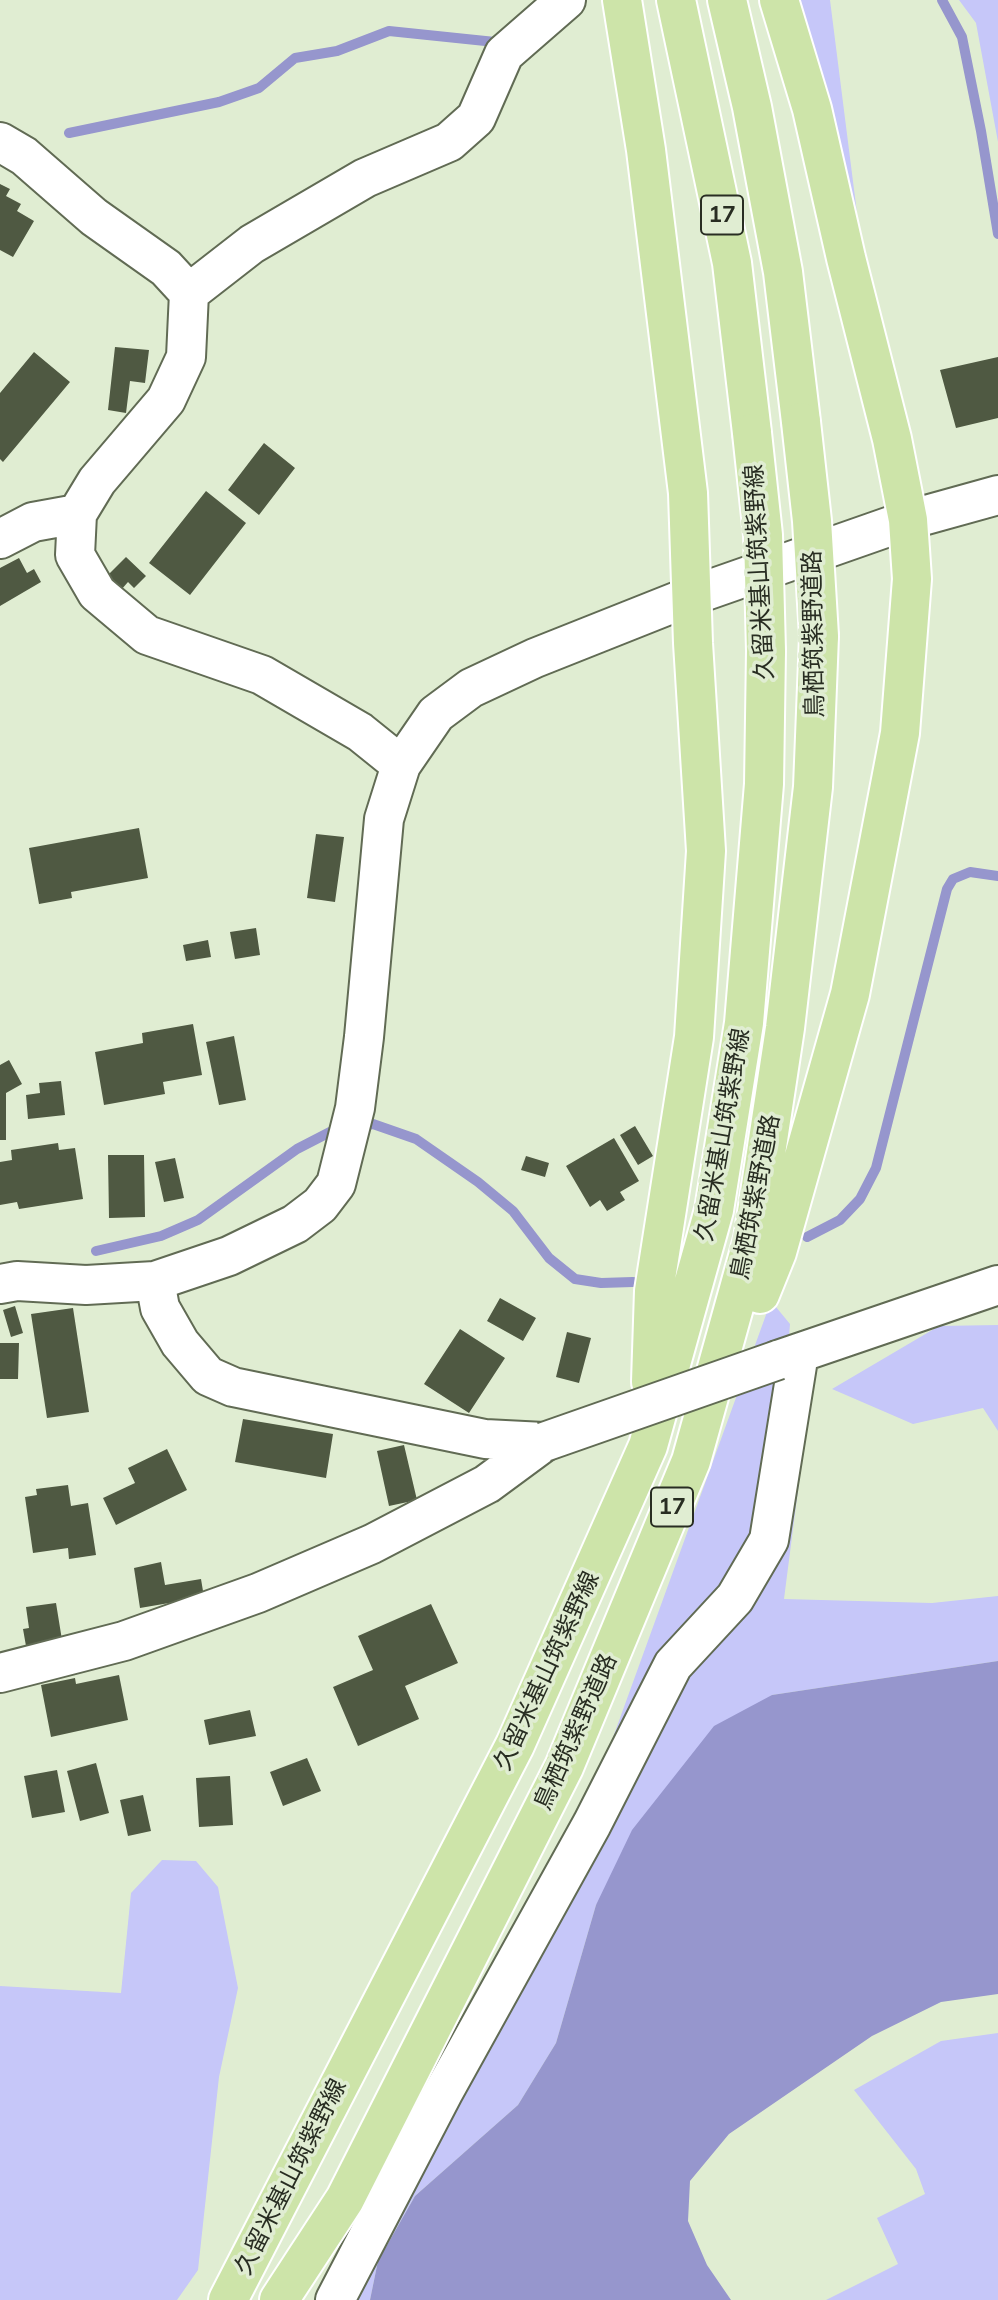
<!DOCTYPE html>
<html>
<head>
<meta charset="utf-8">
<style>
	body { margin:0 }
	canvas { display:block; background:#e0edd2 }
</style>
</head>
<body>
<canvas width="998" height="2300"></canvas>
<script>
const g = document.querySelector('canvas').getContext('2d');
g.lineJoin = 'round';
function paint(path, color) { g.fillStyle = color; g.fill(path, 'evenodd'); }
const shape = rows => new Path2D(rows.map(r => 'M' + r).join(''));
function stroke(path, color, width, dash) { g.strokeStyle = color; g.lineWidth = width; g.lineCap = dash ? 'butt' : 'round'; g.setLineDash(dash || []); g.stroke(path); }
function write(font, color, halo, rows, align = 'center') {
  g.font = font + ' Mulish,"Noto Sans JP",sans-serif'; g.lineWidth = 7; g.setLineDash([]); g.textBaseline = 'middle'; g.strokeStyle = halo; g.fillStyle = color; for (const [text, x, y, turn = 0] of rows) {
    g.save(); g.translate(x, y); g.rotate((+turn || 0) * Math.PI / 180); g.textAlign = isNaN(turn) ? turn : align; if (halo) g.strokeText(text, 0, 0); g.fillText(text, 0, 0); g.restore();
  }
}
const green = shape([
	[797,0,830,0,857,213],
	[959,0,998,0,998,142,976,23],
	[771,1301,790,1324,783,1407,807,1420,784,1599,932,1603,998,1596,998,1661,772,1695,596,1905,556,2043,518,2105,415,2196,378,2261,370,2300,330,2300,582,1823],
	[998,1325,998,1431,983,1408,913,1424,832,1389,939,1326],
	[162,1860,196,1861,218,1887,238,1988,219,2077,198,2270,177,2300,0,2300,0,1986,121,1993,131,1893],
	[998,2033,998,2300,826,2300,898,2264,877,2218,925,2194,916,2169,854,2090,941,2041]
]);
const water = shape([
	[998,1661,998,1994,941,2002,872,2036,729,2134,690,2181,688,2221,707,2265,731,2300,370,2300,378,2261,415,2196,518,2105,556,2043,596,1905,632,1830,714,1726,772,1695]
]);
const stream = shape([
	[942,0,962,37,981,131,998,234],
	[69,133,219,102,259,88,295,58,337,51,389,31,495,42,502,37],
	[357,1127,373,1124,416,1139,478,1182,513,1211,549,1258,575,1279,601,1283,633,1282],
	[807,1237,840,1220,860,1199,876,1168,947,889,953,879,970,872,998,876],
	[96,1251,161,1236,198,1220,297,1149,330,1132,341,1130]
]);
const building = shape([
	[0,184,10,189,6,196,21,204,17,211,34,221,13,257,0,250],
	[115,347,149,350,145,383,130,381,126,413,108,410],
	[34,352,70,382,3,462,0,459,0,393],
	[998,357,998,418,956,428,940,370],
	[264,443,295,468,259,515,228,490],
	[206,491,246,523,190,595,149,563],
	[126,557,146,576,134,588,128,582,121,590,107,576],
	[19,558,27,573,34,569,41,582,0,606,0,568],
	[139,828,148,878,71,892,72,898,39,904,29,848],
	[316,834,344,837,335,902,307,898],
	[256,928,260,955,235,959,230,932],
	[208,940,211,957,186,961,183,945],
	[193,1024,202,1075,163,1082,165,1094,104,1105,95,1052,143,1043,142,1033],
	[234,1036,246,1100,219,1105,206,1042],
	[9,1060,22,1084,6,1093,6,1140,0,1140,0,1065],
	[61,1081,65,1115,28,1119,26,1095,40,1093,39,1083],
	[635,1126,653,1156,638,1165,620,1135],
	[614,1138,639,1181,620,1192,625,1200,607,1211,600,1200,590,1207,566,1166],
	[58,1143,59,1150,75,1148,83,1199,19,1209,17,1202,0,1205,0,1162,12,1160,11,1150],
	[108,1155,144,1155,145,1217,109,1218],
	[526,1156,549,1163,545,1177,521,1170],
	[175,1158,184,1198,164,1202,155,1162],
	[500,1298,536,1318,523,1341,487,1321],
	[15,1306,23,1333,11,1337,3,1310],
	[73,1308,89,1412,47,1418,31,1314],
	[460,1329,505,1358,469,1413,424,1384],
	[567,1332,591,1338,579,1383,556,1377],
	[0,1343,19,1343,18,1379,0,1379],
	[243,1419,333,1434,326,1478,235,1462],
	[404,1445,417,1500,389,1506,377,1451],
	[167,1449,187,1490,116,1525,103,1498,135,1483,128,1468],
	[68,1485,71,1506,88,1503,96,1555,69,1559,68,1548,33,1553,25,1497,37,1495,36,1489],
	[161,1562,165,1585,201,1579,204,1597,140,1608,134,1568],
	[56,1603,62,1640,26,1646,23,1629,29,1628,26,1607],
	[431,1604,458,1663,405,1686,419,1719,358,1746,333,1687,373,1670,358,1636],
	[119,1675,128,1720,51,1737,41,1685,75,1678,76,1684],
	[250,1710,256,1736,209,1745,204,1720],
	[307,1758,321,1791,283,1806,270,1772],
	[96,1763,109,1813,80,1821,67,1771],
	[57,1770,65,1812,32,1818,24,1776],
	[230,1776,233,1825,199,1827,196,1778],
	[143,1795,151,1831,128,1836,120,1800]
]);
const minor = shape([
	[0,142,24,156,94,217,166,268,189,293,186,357,166,400,97,481,77,514,75,555,97,593,147,635,262,675,360,732,401,765],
	[189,293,252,244,365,178,449,142,476,118,504,54,566,0],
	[0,539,33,522,77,514],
	[155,1281,160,1308,180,1343,208,1376,233,1387,485,1439,544,1442],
	[0,1284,17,1281,86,1285,155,1281,229,1256,295,1224,320,1205,336,1184,355,1108,364,1037,384,819,401,765,436,714,471,688,535,658,691,596,908,520,998,495],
	[778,1360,998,1285],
	[0,1673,124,1641,258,1593,372,1544,487,1484,544,1442],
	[335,2300,444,2091,592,1824,673,1665,735,1598,769,1540,799,1353]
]);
const major = shape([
	[622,0,646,150,688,493,693,643,706,851,694,1037,654,1291,651,1382],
	[676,0,732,263,752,433],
	[727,0,752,107,783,272,801,422],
	[760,1294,777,1252,850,994,900,733,912,579,908,520,892,439,846,258,812,109,779,0],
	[228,2300,515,1745,648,1446,714,1210,744,1023,764,784,766,651],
	[279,2300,345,2199,564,1767,691,1461,753,1239,785,1028,813,787,819,636]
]);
const minorBridge = shape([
	[544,1442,778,1360]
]);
const majorBridge = shape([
	[801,422,812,521,819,636],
	[752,433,763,535,766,651]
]);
const shields = [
	[722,215,42],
	[672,1507,42]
];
const shieldNames = [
	["17",722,215],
	["17",672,1507]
];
const streetNames = [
	["久留米基山筑紫野線",760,572,-93],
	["鳥栖筑紫野道路",814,634,-91],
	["久留米基山筑紫野線",723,1135,-80],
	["鳥栖筑紫野道路",756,1197,-79],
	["久留米基山筑紫野線",547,1671,-65],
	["鳥栖筑紫野道路",576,1732,-66],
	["久留米基山筑紫野線",291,2177,-63]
];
paint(green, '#c6c7f9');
paint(water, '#9696cd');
stroke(stream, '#9696cd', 10);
paint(building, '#4f5942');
stroke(minor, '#616b54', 42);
stroke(major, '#fff', 42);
stroke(minor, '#fff', 38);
stroke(major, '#cde4a9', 38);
stroke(minorBridge, '#616b54', 42, []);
stroke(majorBridge, '#fff', 42, []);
stroke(minorBridge, '#fff', 38);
stroke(majorBridge, '#cde4a9', 38);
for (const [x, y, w] of shields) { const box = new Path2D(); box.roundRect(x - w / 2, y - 19.5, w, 39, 5); g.fillStyle = '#e0edd2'; g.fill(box); stroke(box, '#282d22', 2); }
write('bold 23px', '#282d22', null, shieldNames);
write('24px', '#282d22', '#e0edd2', streetNames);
</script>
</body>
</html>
